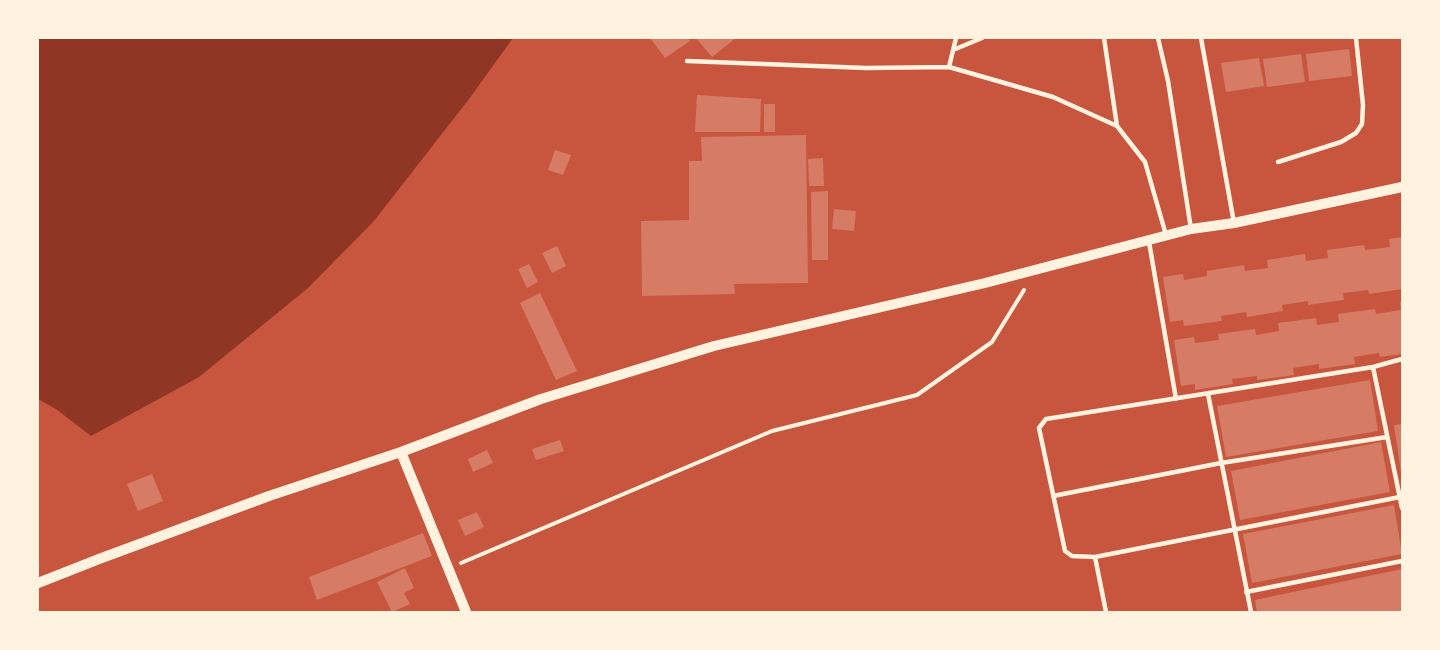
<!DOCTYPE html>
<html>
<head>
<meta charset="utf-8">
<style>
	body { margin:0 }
	#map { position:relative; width:1440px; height:650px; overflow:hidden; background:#c8553d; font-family:"Work Sans",sans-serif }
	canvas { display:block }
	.frame { position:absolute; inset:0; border:39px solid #fff3e0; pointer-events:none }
</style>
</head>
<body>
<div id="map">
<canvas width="1440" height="650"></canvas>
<div class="frame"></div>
</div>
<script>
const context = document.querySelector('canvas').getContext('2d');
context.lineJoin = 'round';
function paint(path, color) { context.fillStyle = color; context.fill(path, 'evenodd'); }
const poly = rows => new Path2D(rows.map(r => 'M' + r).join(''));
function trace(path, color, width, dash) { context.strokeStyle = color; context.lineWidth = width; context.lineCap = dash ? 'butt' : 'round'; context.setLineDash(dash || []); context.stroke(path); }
const water = poly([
	[38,38,513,38,469,99,374,221,308,288,199,377,91,436,56,409,38,399]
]);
const building = poly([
	[650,38,688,38,690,41,665,58],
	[696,38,736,38,712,57],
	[1349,49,1352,76,1309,81,1306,54],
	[1301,54,1305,82,1267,87,1263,59],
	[1259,58,1264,86,1226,92,1221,63],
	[697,95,761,99,760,132,695,132],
	[764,104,775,104,775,132,764,132],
	[806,135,808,283,734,284,735,294,642,296,641,221,689,220,689,161,702,161,701,137],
	[555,150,571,155,563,175,548,170],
	[823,158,824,186,809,186,808,159],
	[828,191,828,260,812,260,811,192],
	[834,209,856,211,854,231,832,229],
	[1402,237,1402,289,1369,294,1368,290,1343,293,1344,300,1308,305,1308,301,1282,305,1283,311,1247,317,1246,312,1221,316,1222,321,1184,326,1183,320,1170,322,1163,277,1183,274,1184,280,1207,276,1207,271,1244,265,1245,271,1268,268,1267,260,1305,254,1306,261,1328,258,1327,250,1364,245,1365,250,1390,247,1389,239],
	[557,246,566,266,552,273,542,253],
	[529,264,538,282,527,288,518,269],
	[540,293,577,371,556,380,520,303],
	[1400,302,1402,302,1402,354,1380,357,1379,353,1354,357,1355,364,1319,369,1319,364,1293,368,1294,375,1257,380,1257,376,1232,379,1233,384,1195,390,1195,384,1181,386,1174,340,1194,337,1195,343,1219,340,1218,334,1255,329,1256,335,1279,331,1278,323,1316,318,1317,325,1339,322,1338,314,1375,309,1376,314,1401,310],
	[1370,380,1378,431,1226,457,1217,406],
	[1402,424,1402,472,1401,472,1394,425],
	[560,440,564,451,536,460,532,449],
	[1381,442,1390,492,1240,520,1231,471],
	[487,450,493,463,473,472,468,459],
	[152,474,163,501,138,511,127,484],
	[1394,505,1402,554,1252,583,1243,534],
	[477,512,484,527,465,536,458,520],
	[423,533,432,556,317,600,309,577],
	[405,568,414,588,404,593,410,604,392,612,377,582],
	[1402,569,1402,612,1257,612,1255,600]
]);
const path = poly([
	[461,563,772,431,917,395,992,342,1024,290]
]);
const service = poly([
	[1104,38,1117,126],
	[1158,38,1168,81,1191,229],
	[1201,38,1234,223],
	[953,50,982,38],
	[687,61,866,68,949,67,1053,97,1117,126,1145,162,1166,235],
	[949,67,956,38],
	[1278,162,1341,142,1356,133,1362,124,1363,105,1356,38],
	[1149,242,1176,399],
	[1373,367,1402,508],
	[1208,394,1251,612],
	[1053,496,1221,463,1387,437],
	[1095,557,1400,497],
	[1246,592,1402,561],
	[1106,612,1095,557,1072,556,1065,551,1039,428,1046,419,1373,367,1402,359]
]);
const tertiary = poly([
	[401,452,466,612],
	[38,583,99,559,269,496,401,452,541,399,714,346,985,283,1191,229,1234,223,1402,187]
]);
paint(water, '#8f3625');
paint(building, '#d67c66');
trace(path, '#fff3e0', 4);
trace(service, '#fff3e0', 4.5);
trace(tertiary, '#fff3e0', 10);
</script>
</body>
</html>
